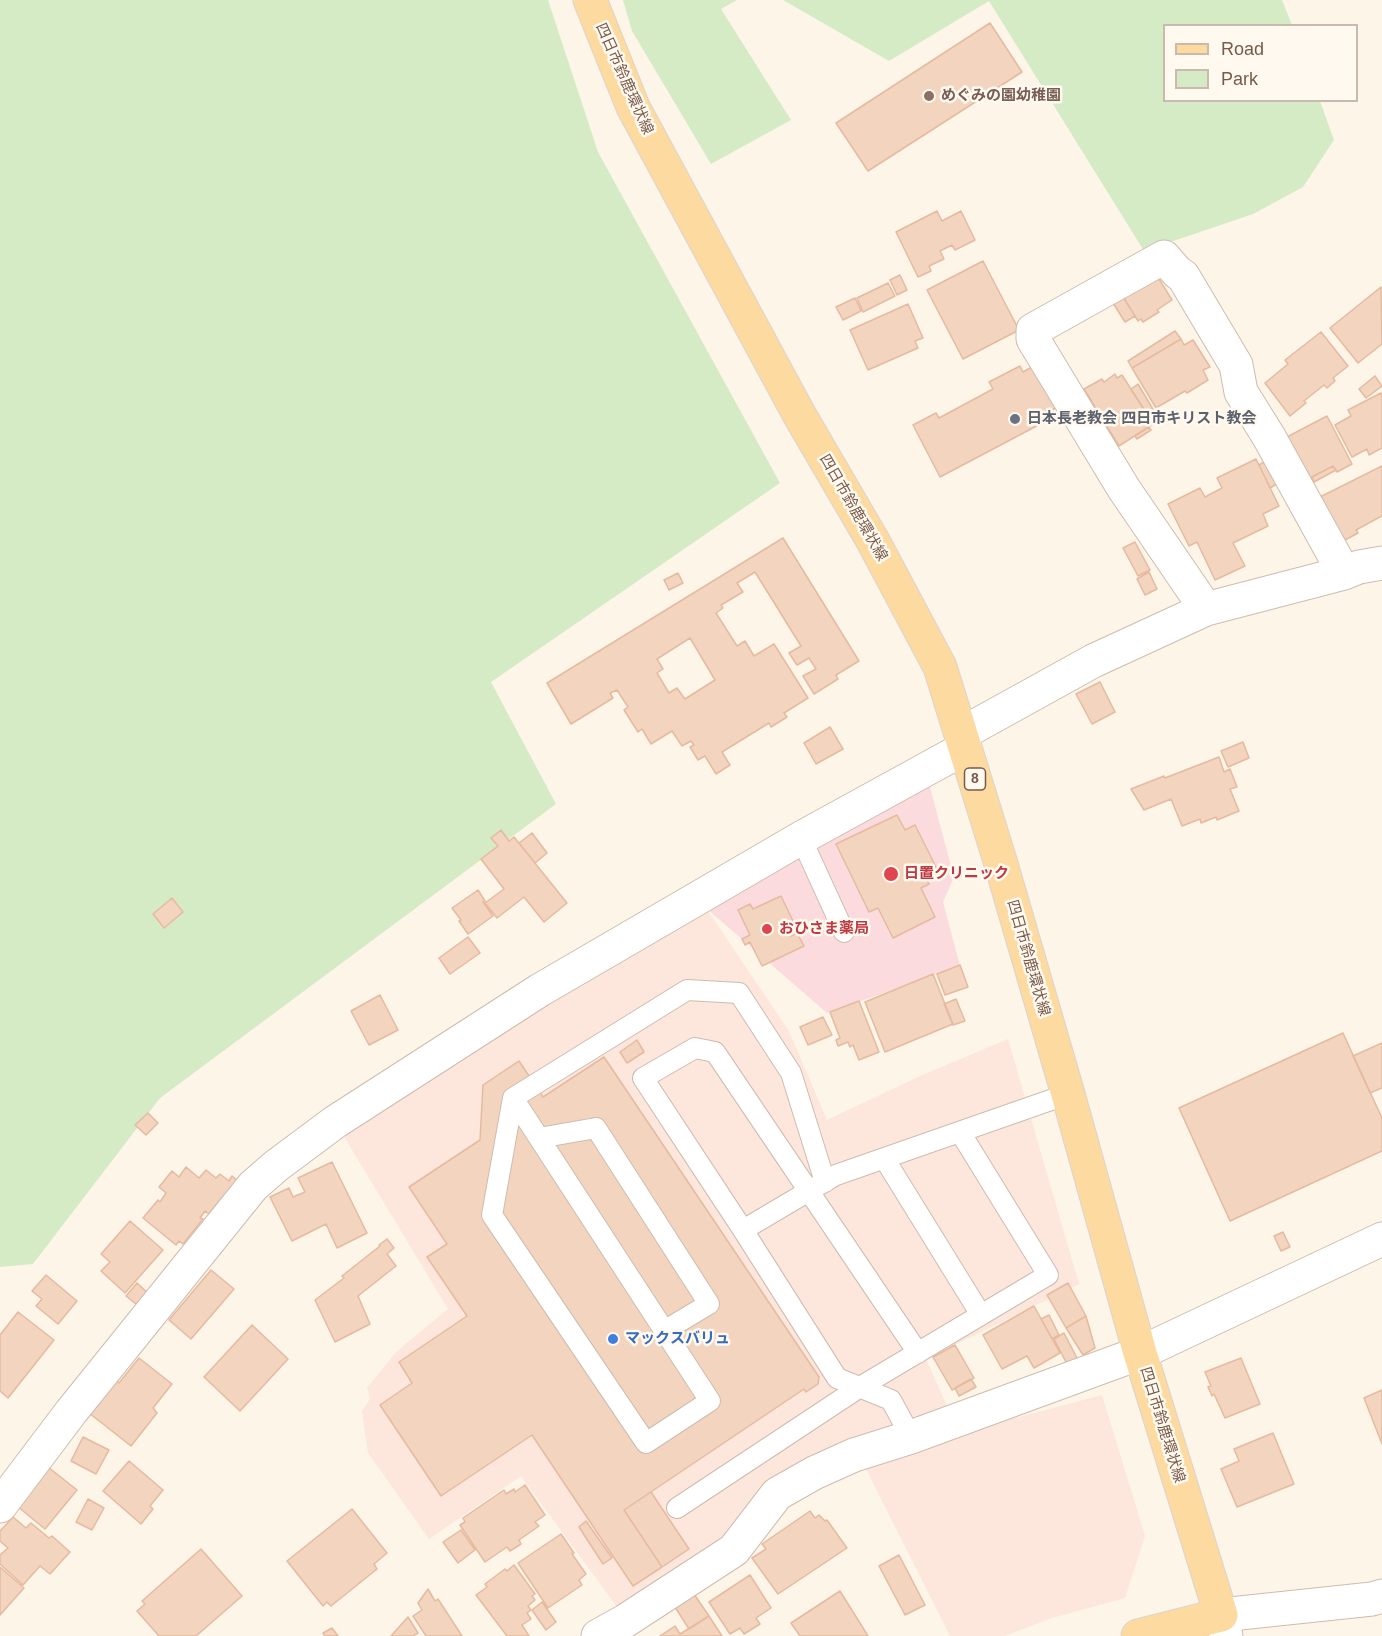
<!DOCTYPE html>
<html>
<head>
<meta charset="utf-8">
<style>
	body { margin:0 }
	#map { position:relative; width:1382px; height:1636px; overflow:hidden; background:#fdf5e8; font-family:Arial,sans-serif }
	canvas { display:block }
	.legend { position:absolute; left:1163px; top:24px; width:195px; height:78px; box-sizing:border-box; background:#fff9ef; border:2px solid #c9baad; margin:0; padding:8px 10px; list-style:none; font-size:18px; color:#785b4b }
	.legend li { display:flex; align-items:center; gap:12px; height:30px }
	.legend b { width:30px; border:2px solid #c9baad }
</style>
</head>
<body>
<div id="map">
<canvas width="1382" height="1636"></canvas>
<ul class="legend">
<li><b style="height:8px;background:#fcdaa0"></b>Road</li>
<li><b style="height:16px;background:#d5ebc5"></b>Park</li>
</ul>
</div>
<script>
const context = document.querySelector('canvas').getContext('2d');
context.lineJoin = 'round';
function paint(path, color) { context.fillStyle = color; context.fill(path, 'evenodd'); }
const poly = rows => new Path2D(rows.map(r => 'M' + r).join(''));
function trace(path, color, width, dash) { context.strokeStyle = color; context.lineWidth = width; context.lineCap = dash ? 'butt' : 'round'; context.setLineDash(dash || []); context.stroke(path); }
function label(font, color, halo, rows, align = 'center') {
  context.font = font + ' Arial,"Noto Sans JP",sans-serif'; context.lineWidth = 5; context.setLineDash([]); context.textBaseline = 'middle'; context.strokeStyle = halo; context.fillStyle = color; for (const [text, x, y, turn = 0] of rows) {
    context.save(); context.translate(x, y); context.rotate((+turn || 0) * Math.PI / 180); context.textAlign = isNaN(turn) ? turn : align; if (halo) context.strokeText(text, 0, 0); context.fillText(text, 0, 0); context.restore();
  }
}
const commercial = poly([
	[706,908,789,1031,827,1120,918,1077,1008,1039,1079,1284,926,1359,959,1433,1102,1395,1145,1536,1125,1598,1052,1618,1005,1636,950,1636,853,1443,729,1537,620,1611,521,1476,429,1539,368,1453,362,1411,370,1399,367,1388,396,1352,448,1309,340,1130]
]);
const medical = poly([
	[928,780,954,877,943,902,960,966,827,1013,706,908]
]);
const green = poly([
	[0,0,548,0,598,152,780,483,491,682,556,804,160,1098,33,1264,0,1267],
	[623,0,737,0,721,9,791,120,711,164,632,31],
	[783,0,1282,0,1292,25,1164,26,1164,100,1320,101,1334,140,1303,187,1253,214,1144,251,989,1,889,61]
]);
const building = poly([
	[990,23,1022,72,868,171,836,123,990,23],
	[937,211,942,221,961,211,975,240,955,250,952,245,940,251,944,259,929,266,931,271,918,277,896,232,937,211],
	[983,261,1019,330,963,359,927,290,983,261],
	[1156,274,1172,300,1157,310,1159,312,1143,322,1141,319,1138,321,1122,295,1156,274],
	[900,275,907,290,897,295,890,280,900,275],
	[888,283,895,296,863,312,857,298,888,283],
	[1381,287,1382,344,1358,363,1330,328,1381,287],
	[1123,297,1135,316,1125,322,1113,303,1123,297],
	[855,298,861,311,843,320,836,307,855,298],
	[908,304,923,338,915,341,918,348,868,370,850,330,908,304],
	[1175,331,1181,339,1132,368,1128,361,1175,331],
	[1321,332,1348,366,1333,378,1335,381,1327,388,1324,385,1304,401,1306,403,1290,416,1265,383,1288,364,1285,360,1321,332],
	[1181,339,1184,345,1193,340,1210,367,1203,370,1208,380,1187,393,1185,391,1156,408,1132,368,1181,339],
	[1037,364,1059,406,1045,414,1048,420,940,477,913,425,936,413,939,418,993,389,989,382,1020,366,1023,372,1037,364],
	[1115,374,1117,378,1122,375,1153,424,1119,446,1084,389,1102,379,1104,382,1115,374],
	[1375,376,1382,386,1366,398,1359,389,1375,376],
	[1138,384,1157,416,1151,420,1131,389,1138,384],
	[1381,393,1382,396,1382,448,1369,455,1367,449,1352,457,1335,425,1351,416,1348,410,1381,393],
	[1327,416,1352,464,1337,472,1333,466,1310,478,1287,437,1327,416],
	[1149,427,1151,430,1137,439,1135,436,1149,427],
	[1256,459,1279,506,1263,514,1268,526,1233,543,1245,566,1215,580,1197,542,1189,546,1168,504,1200,488,1205,497,1222,488,1217,478,1256,459],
	[1269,459,1280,482,1270,488,1259,465,1269,459],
	[1333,466,1336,470,1314,482,1312,477,1333,466],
	[1382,466,1382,516,1356,530,1358,533,1345,540,1343,537,1341,537,1318,498,1382,466],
	[783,538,859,661,836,675,838,679,814,694,803,676,816,669,809,658,797,665,789,653,801,646,755,572,737,583,743,592,721,605,723,608,716,613,737,646,745,641,754,656,774,644,808,698,784,713,787,717,771,727,769,723,722,752,730,765,716,774,705,756,698,760,690,747,694,745,691,741,682,746,672,731,651,744,642,729,638,732,624,710,628,707,617,690,610,693,613,698,571,724,547,683,783,538],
	[690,638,715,680,685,699,677,688,669,693,657,673,663,669,657,659,690,638],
	[1135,542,1150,570,1138,576,1123,548,1135,542],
	[1149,572,1157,589,1145,595,1137,579,1149,572],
	[678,573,683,583,669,590,664,580,678,573],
	[1100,682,1115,712,1092,724,1076,694,1100,682],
	[830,727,843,749,816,764,804,743,830,727],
	[1243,742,1249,758,1228,767,1221,751,1243,742],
	[1219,757,1224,772,1230,769,1237,787,1230,789,1239,811,1217,820,1216,817,1201,823,1200,819,1182,826,1171,799,1144,810,1131,789,1164,776,1165,778,1219,757],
	[897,815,905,830,915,825,938,871,925,877,929,884,921,888,935,917,893,938,878,908,869,912,836,844,897,815],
	[501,830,509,841,514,837,567,903,544,922,524,897,497,918,485,903,504,889,481,859,498,846,491,838,501,830],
	[532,833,547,853,535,863,519,843,532,833],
	[478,890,485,901,483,902,493,916,468,934,459,921,461,920,452,908,478,890],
	[781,896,793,921,786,925,791,936,797,933,804,946,762,966,750,942,745,945,742,939,750,935,738,910,750,904,753,909,781,896],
	[172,898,183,912,164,928,153,914,172,898],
	[468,937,480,953,450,974,439,958,468,937],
	[960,965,968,987,945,995,937,974,960,965],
	[933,974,953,1024,885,1052,865,1002,933,974],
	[380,995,398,1030,369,1045,351,1011,380,995],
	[956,999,965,1021,953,1025,944,1004,956,999],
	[859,1001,879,1052,859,1060,853,1045,850,1047,848,1042,838,1046,836,1040,840,1038,830,1012,859,1001],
	[823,1017,832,1035,808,1045,800,1027,823,1017],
	[1343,1033,1382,1118,1382,1151,1230,1221,1179,1108,1343,1033],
	[637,1040,644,1052,627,1063,620,1052,637,1040],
	[1382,1043,1382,1088,1370,1093,1353,1056,1382,1043],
	[604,1057,819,1377,818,1384,806,1392,804,1389,624,1510,662,1567,633,1586,532,1435,441,1496,380,1405,412,1383,399,1362,467,1316,427,1257,447,1244,409,1187,480,1140,483,1085,519,1061,543,1097,604,1057],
	[148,1113,158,1123,146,1135,135,1125,148,1113],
	[332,1162,367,1233,337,1248,326,1224,292,1241,270,1197,289,1188,293,1197,305,1192,298,1178,332,1162],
	[186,1167,199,1178,206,1170,216,1178,220,1174,229,1181,232,1176,238,1181,225,1203,221,1199,209,1214,205,1211,200,1218,203,1219,183,1244,179,1241,176,1245,143,1218,158,1200,160,1202,166,1193,159,1187,172,1171,179,1177,186,1167],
	[130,1221,163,1250,125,1293,101,1271,110,1262,101,1254,130,1221],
	[1283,1232,1290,1247,1281,1251,1274,1236,1283,1232],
	[387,1239,394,1248,387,1254,396,1266,358,1296,370,1324,335,1342,315,1300,344,1278,342,1276,380,1246,379,1245,387,1239],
	[211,1270,234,1289,191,1339,169,1320,211,1270],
	[46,1275,77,1301,58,1324,36,1306,42,1299,32,1291,46,1275],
	[137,1283,151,1296,141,1308,126,1296,137,1283],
	[1068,1283,1086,1316,1066,1328,1047,1295,1068,1283],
	[1034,1306,1060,1353,1034,1368,1027,1356,1002,1369,983,1335,1034,1306],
	[18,1312,54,1340,8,1398,0,1391,0,1335,18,1312],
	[1049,1315,1059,1335,1052,1339,1041,1319,1049,1315],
	[1086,1316,1095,1348,1083,1355,1066,1328,1086,1316],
	[252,1325,288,1359,240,1411,204,1377,252,1325],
	[1064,1333,1077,1358,1067,1364,1054,1339,1064,1333],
	[955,1345,974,1378,952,1390,933,1357,955,1345],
	[139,1358,172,1384,153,1408,157,1413,131,1446,89,1413,115,1379,119,1383,139,1358],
	[1241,1358,1260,1404,1225,1418,1214,1394,1212,1396,1208,1387,1211,1386,1205,1372,1241,1358],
	[971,1379,976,1387,959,1396,955,1388,971,1379],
	[1382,1390,1382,1444,1364,1398,1382,1390],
	[1273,1433,1294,1484,1237,1507,1221,1469,1239,1461,1234,1449,1273,1433],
	[83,1437,109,1450,96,1474,71,1461,83,1437],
	[129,1461,163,1490,150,1506,153,1509,141,1524,103,1491,129,1461],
	[48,1467,77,1490,45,1529,17,1506,48,1467],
	[525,1485,545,1515,535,1522,539,1526,519,1540,521,1544,510,1551,507,1547,485,1562,460,1525,465,1522,463,1518,504,1490,506,1494,514,1489,515,1492,525,1485],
	[651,1492,689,1549,662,1567,624,1510,651,1492],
	[88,1499,104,1508,92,1530,76,1522,88,1499],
	[352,1509,387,1553,374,1564,377,1569,331,1606,327,1602,323,1606,287,1561,352,1509],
	[810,1511,815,1518,819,1515,825,1521,827,1520,847,1548,778,1594,752,1558,766,1549,762,1544,810,1511],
	[13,1517,26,1528,31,1523,49,1538,52,1536,70,1552,50,1574,40,1566,23,1585,0,1564,0,1555,8,1548,0,1541,0,1531,13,1517],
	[586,1521,612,1558,603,1564,579,1527,586,1521],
	[461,1530,475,1550,458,1563,443,1542,461,1530],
	[561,1534,574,1553,572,1554,586,1574,579,1580,582,1585,548,1608,518,1563,561,1534],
	[201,1549,242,1596,196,1636,159,1636,137,1611,145,1604,142,1601,201,1549],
	[899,1555,925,1605,905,1615,879,1566,899,1555],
	[514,1565,535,1594,532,1596,535,1600,528,1606,531,1610,527,1613,531,1619,522,1625,529,1636,507,1636,476,1595,487,1587,485,1584,505,1569,507,1571,514,1565],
	[0,1567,24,1588,0,1615,0,1567],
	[750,1575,771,1608,756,1618,760,1624,744,1634,740,1628,730,1634,709,1602,750,1575],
	[428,1589,435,1601,438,1599,462,1636,426,1636,413,1616,422,1610,418,1603,428,1589],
	[840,1591,868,1636,800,1636,791,1623,840,1591],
	[694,1594,709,1616,689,1629,675,1607,694,1594],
	[542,1602,556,1622,546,1630,532,1610,542,1602],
	[709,1616,722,1636,660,1636,675,1626,680,1634,709,1616],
	[408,1617,418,1633,413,1636,391,1636,408,1617],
	[332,1628,338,1636,325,1636,323,1633,332,1628]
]);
const service = poly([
	[801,838,844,932],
	[513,1098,710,1401,646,1443,492,1215,513,1098,687,990,739,993,791,1073,825,1182],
	[539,1138,596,1128,709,1304,664,1331],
	[884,1158,981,1315],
	[743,1230,836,1175,1068,1094],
	[911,1437,891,1400,837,1378,743,1230,643,1078,695,1048,715,1052,918,1353],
	[677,1508,860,1387,1048,1275,960,1132]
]);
const minor = poly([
	[1206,609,1124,489,1033,339,1033,330,1164,257,1178,273,1183,276,1236,365,1241,392,1269,437,1344,573],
	[961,734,1093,661,1206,609,1344,573,1359,567,1382,563],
	[0,1506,71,1412,253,1186,276,1166,335,1122,540,990,801,838,965,748],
	[598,1636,625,1621,734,1550,777,1494,814,1473,854,1455,911,1437,1140,1353,1382,1239]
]);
const tertiary = poly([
	[1226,1636,1221,1615,1372,1599,1382,1596]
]);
const primary = poly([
	[590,0,633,107,800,416,873,541,940,667,1001,864,1068,1094,1140,1353,1221,1615,1138,1636]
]);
const markers = [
	[929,96,6,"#8d6e63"],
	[1015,419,6,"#6b7280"],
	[891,874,8,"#e0444e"],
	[767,929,6,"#e0444e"],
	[613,1339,6,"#3f7fe0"]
];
const shields = [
	[975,779,21]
];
const shieldNames = [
	["8",975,779]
];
const streetNames = [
	["四日市鈴鹿環状線",624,79,66],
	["四日市鈴鹿環状線",853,508,60],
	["四日市鈴鹿環状線",1028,958,74],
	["四日市鈴鹿環状線",1162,1425,73]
];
const educationNames = [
	["めぐみの園幼稚園",941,96]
];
const worshipNames = [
	["日本長老教会 四日市キリスト教会",1027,419]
];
const healthNames = [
	["日置クリニック",904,874],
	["おひさま薬局",779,929]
];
const shopNames = [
	["マックスバリュ",625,1339]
];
paint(commercial, '#fde6db');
paint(medical, '#fbdbde');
paint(green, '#d5ebc5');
paint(building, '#f3d4bf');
trace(building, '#e6ba9f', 1.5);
trace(service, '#cfbcad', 22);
trace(minor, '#cfbcad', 35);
trace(tertiary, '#cfbcad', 35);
trace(primary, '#dcd4d0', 35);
trace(service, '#fff', 20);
trace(minor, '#fff', 33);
trace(tertiary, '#fff', 33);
trace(primary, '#fcdaa0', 33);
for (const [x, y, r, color] of markers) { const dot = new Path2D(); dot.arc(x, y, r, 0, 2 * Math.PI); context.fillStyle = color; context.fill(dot); trace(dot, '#fff9ef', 2); }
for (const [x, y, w] of shields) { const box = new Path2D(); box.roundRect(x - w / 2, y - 11, w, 22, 4.5); context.fillStyle = '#fff9ef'; context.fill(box); trace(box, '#785b4b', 1.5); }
label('bold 14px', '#785b4b', null, shieldNames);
label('15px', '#785b4b', '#fff9ef', streetNames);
label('bold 15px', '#785e54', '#fff9ef', educationNames, 'left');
label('bold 15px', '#5b616d', '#fff9ef', worshipNames, 'left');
label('bold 15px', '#be3a42', '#fff9ef', healthNames, 'left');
label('bold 15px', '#366cbe', '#fff9ef', shopNames, 'left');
</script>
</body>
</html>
